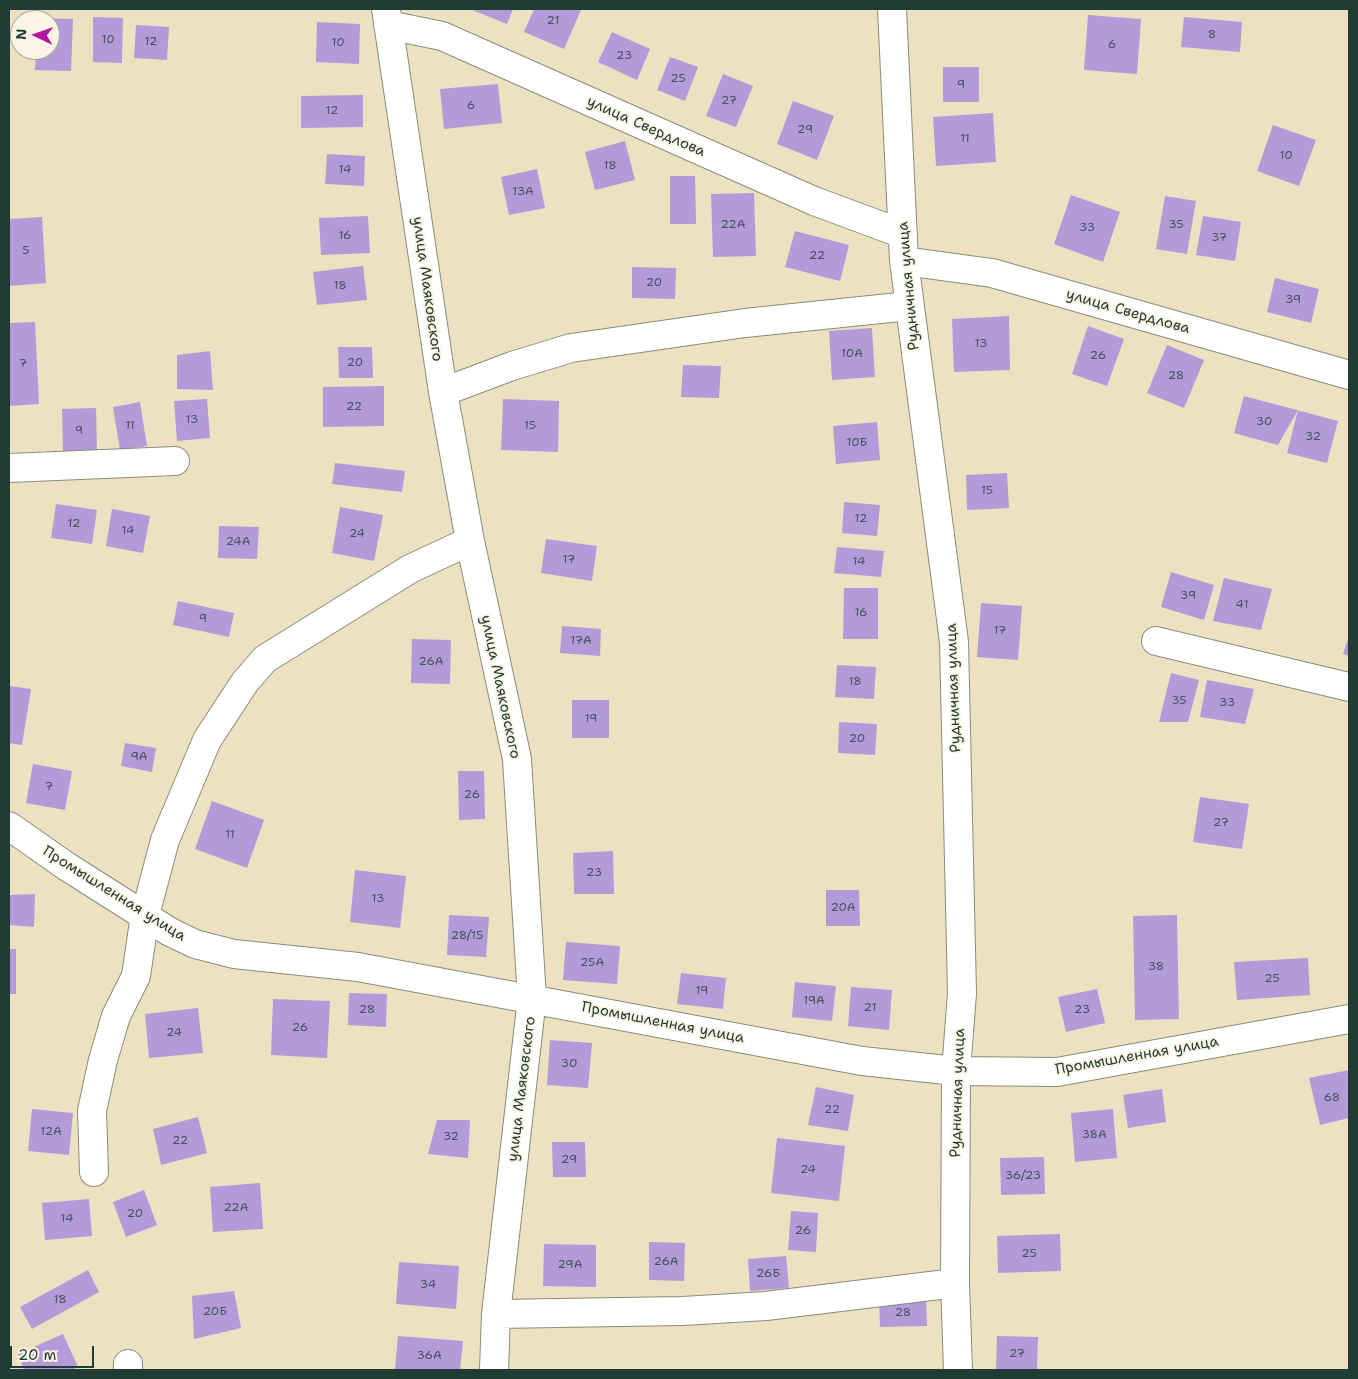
<!DOCTYPE html>
<html>
<head>
<meta charset="utf-8">
<style>
	body { margin:0 }
	#map { position:relative; width:1358px; height:1379px; overflow:hidden; background:#ede1c1; font-family:"Shantell Sans",sans-serif }
	canvas { display:block }
	.frame { position:absolute; inset:0; border:10px solid #1f3d34; pointer-events:none }
	.north { position:absolute; left:10px; top:10px; width:50px; height:50px; box-sizing:border-box; background:#fcf5e5; border:1px solid #a4ab9e; border-radius:50%; rotate:273deg; font-size:14px; font-weight:700; line-height:20px; text-align:center; color:#1f3d34 }
	.north::after { content:''; display:block; margin:auto; width:18px; height:22px; background:#b5179e; clip-path:polygon(50% 0,100% 100%,50% 72%,0 100%) }
	.scale { position:absolute; left:10px; top:1346px; width:84px; height:22px; box-sizing:border-box; border:2px solid #1f3d34; border-top:0; padding-left:6px; font-size:15px; line-height:18px; white-space:nowrap; color:#1f3d34; -webkit-text-stroke:4px #fcf5e5; paint-order:stroke }
</style>
</head>
<body>
<div id="map">
<canvas width="1358" height="1379"></canvas>
<div class="frame"></div>
<div class="north">N</div>
<div class="scale">20 m</div>
</div>
<script>
const context = document.querySelector('canvas').getContext('2d');
context.lineJoin = 'round';
function paint(path, color) { context.fillStyle = color; context.fill(path, 'evenodd'); }
const poly = rows => new Path2D(rows.map(r => 'M' + r).join(''));
function trace(path, color, width, dash) { context.strokeStyle = color; context.lineWidth = width; context.lineCap = dash ? 'butt' : 'round'; context.setLineDash(dash || []); context.stroke(path); }
function label(font, color, halo, rows, align = 'center') {
  context.font = font + ' "Shantell Sans",sans-serif'; context.lineWidth = 4; context.setLineDash([]); context.textBaseline = 'middle'; context.strokeStyle = halo; context.fillStyle = color; for (const [text, x, y, turn = 0] of rows) {
    context.save(); context.translate(x, y); context.rotate((+turn || 0) * Math.PI / 180); context.textAlign = isNaN(turn) ? turn : align; if (halo) context.strokeText(text, 0, 0); context.fillText(text, 0, 0); context.restore();
  }
}
const building = poly([
	[470,9,513,9,507,24],
	[534,9,581,10,564,49,524,32],
	[1088,15,1141,19,1137,74,1084,70],
	[93,17,123,18,122,63,93,62],
	[1184,17,1242,22,1240,52,1181,47],
	[36,18,73,19,71,71,35,70,36,50,50,50,50,20,36,20],
	[317,22,360,24,359,64,316,62],
	[136,25,169,27,167,60,134,58],
	[612,32,650,49,637,80,598,62],
	[670,57,698,67,685,101,657,90],
	[943,67,979,67,979,102,943,102],
	[723,74,753,86,736,127,706,116],
	[498,84,502,123,444,129,440,89],
	[363,95,363,127,301,128,301,96],
	[793,101,834,116,817,160,777,144],
	[993,113,996,162,936,166,933,117],
	[1273,125,1316,140,1299,186,1257,171],
	[625,141,635,180,595,190,585,152],
	[327,154,365,156,364,186,325,184],
	[537,169,545,208,509,215,501,177],
	[670,176,695,176,696,224,670,224],
	[754,193,756,256,713,257,711,194],
	[1071,195,1120,212,1103,262,1054,244],
	[1165,196,1196,201,1187,254,1156,249],
	[368,216,370,253,321,255,319,218],
	[1203,216,1241,222,1235,261,1196,255],
	[42,217,46,283,9,286,9,219],
	[795,231,849,245,840,281,785,267],
	[363,266,367,300,317,305,313,272],
	[632,267,676,268,675,299,632,298],
	[1275,278,1319,289,1311,323,1267,312],
	[1009,316,1010,370,954,372,952,319],
	[35,322,39,404,9,406,9,323],
	[1088,326,1124,339,1107,386,1072,374],
	[872,328,875,377,832,380,829,331],
	[1167,345,1204,360,1184,408,1147,393],
	[338,347,372,347,373,378,339,378],
	[210,351,213,390,177,389,177,355],
	[683,365,721,366,719,398,681,397],
	[384,386,384,426,323,427,323,387],
	[1244,396,1338,421,1327,463,1287,453,1298,410,1278,445,1234,433],
	[207,399,210,438,177,441,174,401],
	[503,399,559,401,558,452,501,450],
	[140,402,147,446,120,450,113,407],
	[96,408,97,453,63,454,62,409],
	[877,422,880,460,836,464,833,426],
	[335,463,405,471,402,492,332,484],
	[1007,473,1009,508,967,510,966,475],
	[844,502,880,505,877,536,842,533],
	[56,504,97,510,92,544,51,538],
	[340,507,383,515,374,561,332,553],
	[112,509,150,516,143,553,106,546],
	[219,526,259,527,257,559,218,558],
	[546,539,597,546,592,581,541,573],
	[837,547,884,551,881,577,834,573],
	[1171,572,1214,585,1204,620,1161,607],
	[1224,578,1272,589,1261,630,1213,621],
	[844,588,878,588,878,639,843,639],
	[178,601,234,613,229,637,173,625],
	[981,603,1022,606,1018,660,977,657],
	[562,626,601,629,600,656,560,653],
	[1349,636,1349,656,1343,654],
	[412,639,451,640,450,684,411,683],
	[837,665,876,667,874,699,835,697],
	[1171,673,1199,680,1188,722,1159,722],
	[1207,680,1254,689,1245,724,1200,717],
	[9,686,31,689,22,745,9,743],
	[572,700,609,700,609,738,572,738],
	[839,722,877,724,875,755,838,753],
	[125,743,156,748,152,772,121,766],
	[33,764,72,771,65,810,26,803],
	[458,771,484,771,485,819,459,820],
	[1200,797,1249,804,1242,849,1193,842],
	[212,801,264,820,247,868,195,849],
	[613,851,614,894,574,894,573,853],
	[355,870,406,876,400,928,350,922],
	[826,890,859,890,860,926,826,926],
	[35,894,34,927,9,925,9,895],
	[449,915,489,917,486,957,447,955],
	[1177,915,1179,1019,1135,1020,1133,916],
	[566,942,620,946,617,984,563,980],
	[9,949,16,949,16,994,9,994],
	[1308,958,1310,995,1237,1000,1234,962],
	[681,973,726,978,723,1009,677,1004],
	[795,982,836,986,832,1021,792,1017],
	[851,987,892,990,889,1030,848,1026],
	[1097,989,1105,1023,1066,1032,1058,997],
	[349,993,387,994,386,1027,348,1025],
	[273,999,330,1001,327,1058,271,1055],
	[198,1008,203,1053,149,1058,145,1014],
	[550,1040,592,1043,588,1088,547,1085],
	[1349,1070,1349,1118,1320,1125,1309,1078],
	[816,1087,854,1095,848,1131,808,1125],
	[1162,1089,1166,1122,1128,1128,1123,1095],
	[32,1109,73,1113,69,1155,28,1151],
	[1113,1109,1117,1158,1075,1162,1071,1113],
	[198,1117,207,1153,161,1165,153,1129],
	[437,1120,470,1120,468,1158,428,1154],
	[777,1138,845,1146,839,1201,771,1193],
	[552,1142,585,1142,586,1177,553,1177],
	[1044,1157,1045,1194,1001,1195,1000,1158],
	[260,1183,263,1229,213,1232,210,1187],
	[144,1190,157,1225,126,1237,113,1202],
	[89,1199,92,1236,45,1240,42,1203],
	[791,1211,818,1213,816,1252,788,1250],
	[1060,1234,1061,1271,998,1273,997,1236],
	[649,1242,685,1243,684,1281,649,1280],
	[544,1244,596,1245,596,1287,543,1286],
	[786,1256,789,1288,750,1291,748,1259],
	[399,1262,459,1266,456,1309,396,1304],
	[88,1270,99,1292,32,1329,20,1307],
	[234,1291,241,1328,194,1339,192,1296],
	[926,1299,927,1326,880,1327,879,1300],
	[63,1334,78,1367,71,1370,24,1370,18,1354],
	[398,1336,463,1341,460,1370,395,1370],
	[997,1336,1038,1337,1037,1370,996,1370]
]);
const minor = poly([
	[386,9,443,392,470,541,517,759,532,998,496,1314,494,1370],
	[892,9,904,261,954,642,962,993,956,1071,955,1283,958,1370],
	[388,25,442,36,814,201,903,234],
	[904,261,992,273,1349,375],
	[443,392,512,366,571,348,745,323,909,306],
	[9,468,175,461],
	[1156,641,1349,687],
	[9,826,66,866,170,932,195,944,234,954,358,967,862,1061,956,1071,1057,1072,1349,1019],
	[94,1172,92,1111,103,1060,116,1016,136,976,145,915,165,840,207,740,245,682,265,659,410,569,470,541],
	[496,1314,683,1311,766,1306,955,1283],
	[128,1370,128,1364]
]);
const numberNames = [
	["21",553,21],
	["8",1212,35],
	["10",108,40],
	["12",151,42],
	["10",338,43],
	["6",1112,45],
	["23",624,56],
	["25",678,79],
	["9",961,85],
	["27",729,101],
	["6",471,106],
	["12",332,111],
	["29",805,130],
	["11",965,139],
	["10",1286,156],
	["18",610,166],
	["14",345,170],
	["13А",523,192],
	["22А",733,225],
	["35",1176,225],
	["33",1087,228],
	["16",345,236],
	["37",1219,238],
	["5",26,251],
	["22",817,256],
	["20",654,283],
	["18",340,286],
	["39",1293,300],
	["13",981,344],
	["10А",852,354],
	["26",1098,356],
	["20",355,363],
	["7",23,364],
	["28",1176,376],
	["22",354,407],
	["13",192,420],
	["30",1264,422],
	["11",130,426],
	["15",530,426],
	["9",79,431],
	["32",1313,437],
	["10Б",857,443],
	["15",987,491],
	["12",861,519],
	["12",74,524],
	["14",128,531],
	["24",357,534],
	["24А",238,542],
	["17",569,560],
	["14",859,562],
	["39",1188,596],
	["41",1242,605],
	["16",861,613],
	["9",203,619],
	["17",1000,631],
	["17А",581,641],
	["26А",431,662],
	["18",855,682],
	["35",1179,701],
	["33",1227,703],
	["19",591,719],
	["20",857,739],
	["9А",139,757],
	["7",49,787],
	["26",472,795],
	["27",1221,823],
	["11",230,835],
	["23",594,873],
	["13",378,899],
	["20А",843,908],
	["28/15",467,936],
	["25А",592,963],
	["38",1156,967],
	["25",1272,979],
	["19",702,991],
	["19А",814,1001],
	["21",870,1008],
	["28",367,1010],
	["23",1082,1010],
	["26",300,1028],
	["24",174,1033],
	["30",569,1064],
	["68",1332,1098],
	["22",832,1110],
	["12А",51,1132],
	["38А",1094,1135],
	["32",451,1137],
	["22",180,1141],
	["29",569,1160],
	["24",808,1170],
	["36/23",1023,1176],
	["22А",236,1208],
	["20",135,1214],
	["14",67,1219],
	["26",803,1231],
	["25",1029,1254],
	["26А",666,1262],
	["29А",570,1265],
	["26Б",768,1274],
	["34",428,1285],
	["18",60,1300],
	["20Б",215,1312],
	["28",903,1313],
	["27",1017,1354],
	["36А",429,1356]
];
const streetNames = [
	["улица Свердлова",646,127,24],
	["Рудничная улица",909,286,-95],
	["улица Маяковского",427,289,82],
	["улица Свердлова",1128,312,16],
	["улица Маяковского",500,687,78],
	["Рудничная улица",954,688,-92],
	["Промышленная улица",114,894,32],
	["Промышленная улица",663,1023,11],
	["Промышленная улица",1137,1056,-10],
	["улица Маяковского",522,1089,-83],
	["Рудничная улица",958,1093,-88]
];
paint(building, '#b39ad9');
trace(minor, '#868f7a', 30);
trace(minor, '#fff', 28);
label('12px', '#44545d', null, numberNames);
label('15px', '#1f3d34', '#fcf5e5', streetNames);
</script>
</body>
</html>
